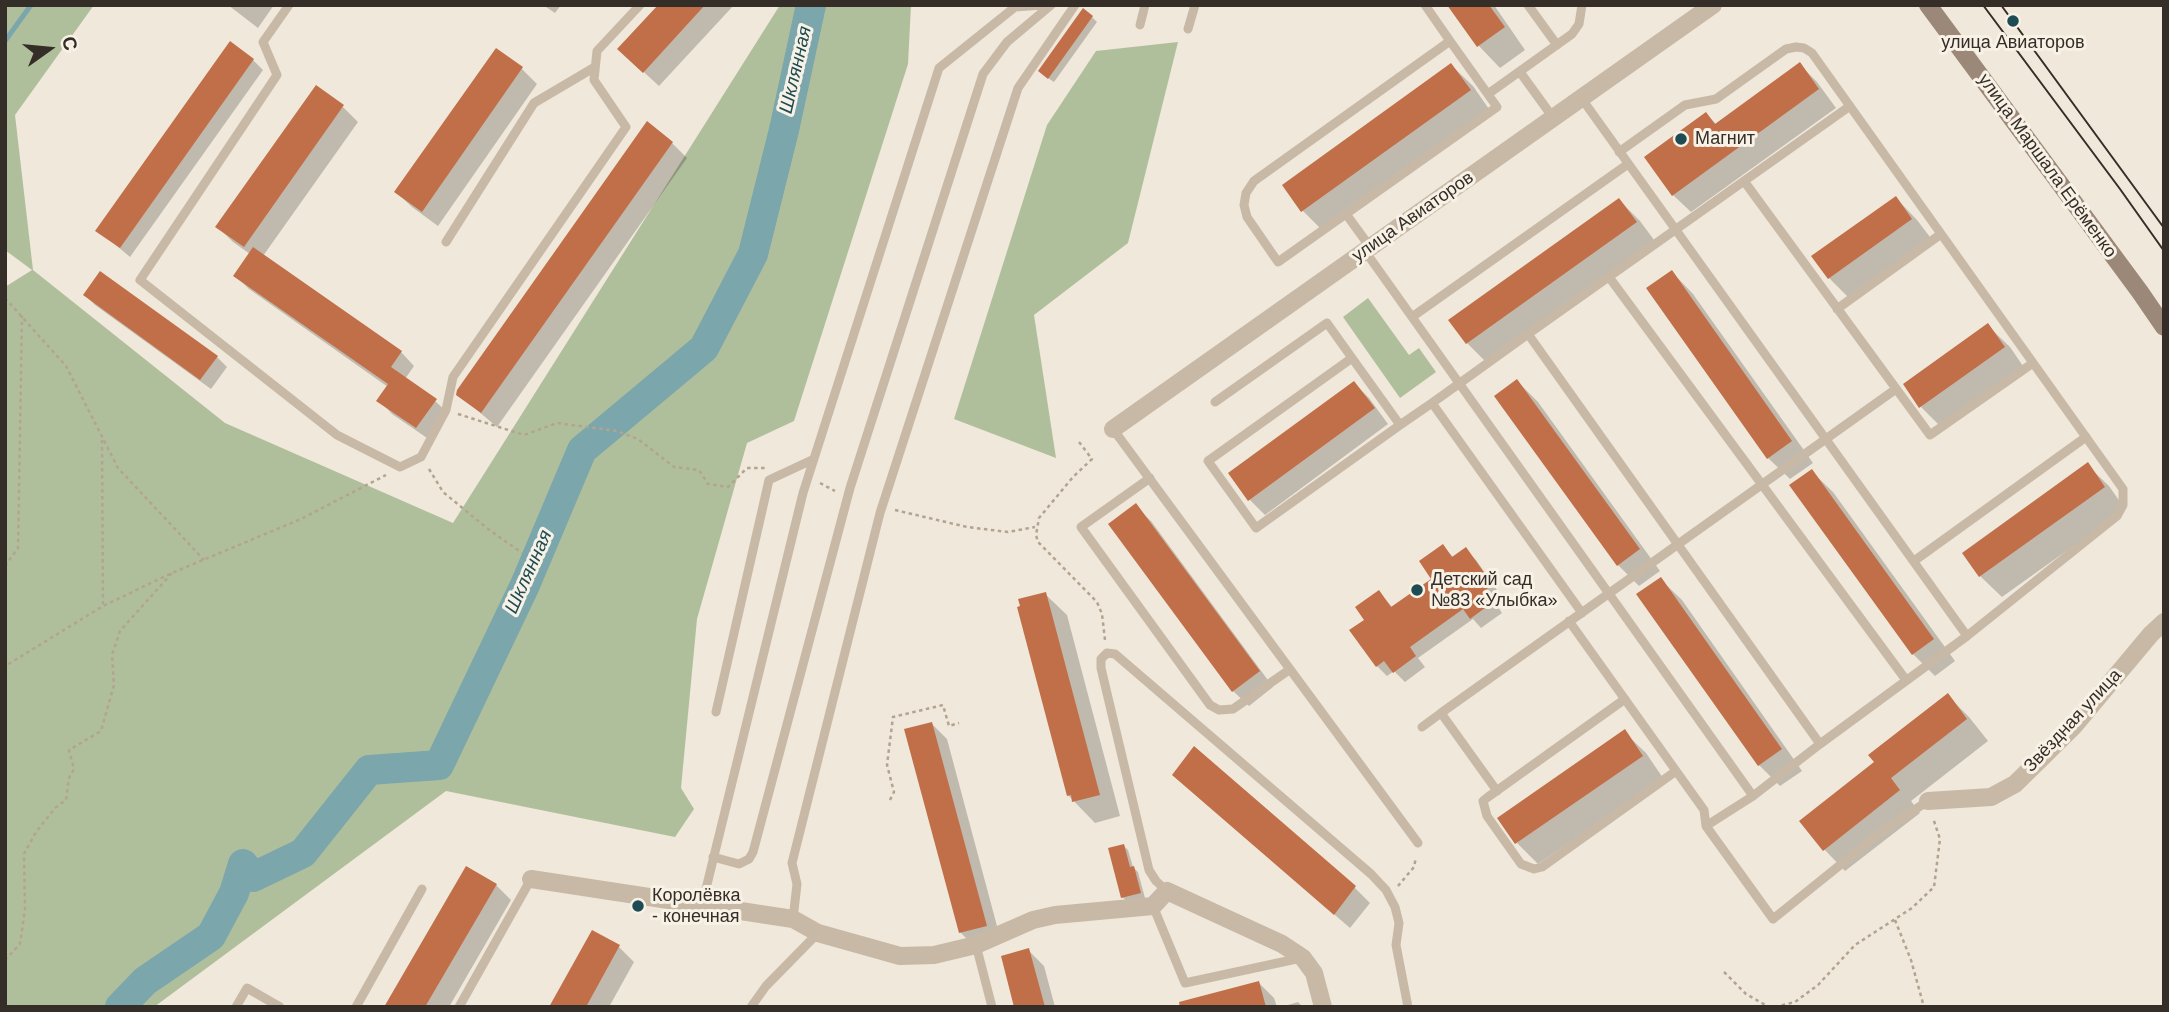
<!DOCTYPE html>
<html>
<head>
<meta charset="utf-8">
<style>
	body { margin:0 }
	#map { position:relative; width:2169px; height:1012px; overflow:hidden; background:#f0e8da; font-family:Helvetica,sans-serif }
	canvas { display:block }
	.frame { position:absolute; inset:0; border:7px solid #352d27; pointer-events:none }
	.north { position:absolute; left:14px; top:14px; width:70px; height:70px; -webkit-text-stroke:5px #f8f2e6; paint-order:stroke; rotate:75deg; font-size:19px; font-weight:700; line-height:28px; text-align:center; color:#352d27 }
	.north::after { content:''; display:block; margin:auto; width:24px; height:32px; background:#352d27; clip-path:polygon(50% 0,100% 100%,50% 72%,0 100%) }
</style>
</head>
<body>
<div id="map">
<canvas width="2169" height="1012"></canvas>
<div class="frame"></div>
<div class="north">С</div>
</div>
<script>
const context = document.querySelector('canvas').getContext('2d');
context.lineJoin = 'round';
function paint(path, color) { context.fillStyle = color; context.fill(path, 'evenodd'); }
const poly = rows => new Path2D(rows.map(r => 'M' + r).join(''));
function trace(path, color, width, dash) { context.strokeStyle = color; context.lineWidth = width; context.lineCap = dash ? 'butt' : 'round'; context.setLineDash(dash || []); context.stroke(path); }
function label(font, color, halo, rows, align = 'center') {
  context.font = font + ' Helvetica,sans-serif'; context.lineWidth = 6; context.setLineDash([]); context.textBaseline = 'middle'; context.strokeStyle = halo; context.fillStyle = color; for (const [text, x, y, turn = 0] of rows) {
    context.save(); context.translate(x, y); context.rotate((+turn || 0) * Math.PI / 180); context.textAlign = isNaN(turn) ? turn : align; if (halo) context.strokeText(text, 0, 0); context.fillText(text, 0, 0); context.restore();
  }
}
const green = poly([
	[5,5,94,5,15,115,33,270,225,423,453,523,780,5,911,5,908,64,794,421,747,443,697,619,681,788,694,809,675,837,446,791,154,1007,5,1007,5,287,32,270,5,250],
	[1178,42,1128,243,1034,315,1056,458,954,419,1047,125,1096,51],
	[1368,298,1409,355,1419,348,1436,372,1400,398,1343,317]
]);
const shadow = poly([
	[228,5,274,5,258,28],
	[543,5,561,5,555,13],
	[660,5,734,5,659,86,635,64],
	[1449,5,1494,5,1525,50,1500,68,1479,46],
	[1092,17,1097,22,1054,82,1045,76],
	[496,50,522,69,537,84,438,226,412,207,396,192],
	[253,60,263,70,130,257,98,230],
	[1451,65,1473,86,1491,112,1324,232,1302,210],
	[1800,65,1817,82,1836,108,1691,212,1673,195,1706,114,1717,125],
	[343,107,358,122,263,256,401,352,414,366,405,379,435,401,449,414,430,440,392,414,379,400,388,387,249,289,236,276,250,254,233,242,218,227],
	[672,143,687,158,497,427,459,395],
	[1896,198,1917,220,1933,241,1851,300,1829,278,1814,256],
	[1619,200,1640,221,1657,244,1488,364,1467,343],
	[1672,272,1693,294,1813,463,1790,479,1768,458],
	[85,295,217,357,227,367,211,389,95,305],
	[1988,326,2010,347,2025,369,1942,428,1921,407],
	[1517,381,1538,402,1660,571,1639,586,1618,565],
	[1354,383,1369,398,1388,424,1265,515,1250,500,1231,474],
	[2087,465,2109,486,2125,509,2002,597,1980,576],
	[1811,471,1833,492,1955,661,1935,676,1913,654,1791,485],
	[1135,506,1151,521,1273,687,1249,706,1233,691],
	[1443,546,1454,558,1465,549,1476,560,1501,596,1494,601,1502,613,1481,628,1473,619,1418,658,1425,667,1405,682,1394,671,1387,676,1377,666,1366,620,1379,592,1393,608,1433,579],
	[1660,579,1682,600,1802,771,1780,786,1759,765],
	[1045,594,1067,615,1120,816,1095,823,1068,795],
	[1947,695,1969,717,1988,741,1911,801,1920,813,1845,871,1824,849,1876,763],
	[932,724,947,739,1001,941,975,947,960,932],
	[1624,732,1646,753,1663,778,1538,864,1517,843],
	[1174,775,1355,888,1370,903,1350,928],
	[1124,846,1128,850,1133,867,1138,872,1145,898,1127,901,1122,897],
	[496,885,511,900,449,1007,386,1007],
	[619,947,634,962,609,1007,551,1007],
	[1028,950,1044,966,1055,1007,1016,1007],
	[1259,983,1274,998,1277,1007,1178,1007,1178,1005],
	[1298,1002,1303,1007,1281,1007]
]);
const stream = poly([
	[5,41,31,5]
]);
const river = poly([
	[120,1007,145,981,211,936,234,893,243,864,253,877,303,853,369,770,439,765,525,585,582,450,704,348,753,254,784,130,811,5]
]);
const building = poly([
	[658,5,705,5,643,73,617,49],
	[1447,5,1489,5,1505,27,1477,47],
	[1083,8,1093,16,1048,79,1038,71],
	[230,41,254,59,120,248,95,231],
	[496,48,523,67,422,212,394,192],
	[1800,62,1819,89,1672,196,1644,157,1706,112,1715,124],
	[1451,63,1471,90,1301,212,1282,185],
	[316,85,344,105,244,247,215,227],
	[647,121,673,142,481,413,456,395,457,390],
	[1896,196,1912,219,1828,279,1811,256],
	[1619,198,1637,222,1466,344,1448,320],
	[253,247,402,351,391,367,437,399,416,428,376,401,388,384,233,276],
	[1672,270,1792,441,1767,459,1646,288],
	[100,271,218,356,200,380,83,295],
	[1988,323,2005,347,1919,408,1903,384],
	[1517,379,1640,549,1617,566,1494,396],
	[1354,381,1375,408,1248,501,1228,473],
	[2088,462,2105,487,1979,577,1962,553],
	[1812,469,1934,639,1912,655,1789,485],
	[1136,503,1260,671,1232,692,1108,524],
	[1443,544,1452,557,1466,547,1493,585,1485,590,1493,602,1470,619,1463,609,1410,647,1416,656,1393,673,1384,661,1376,667,1349,630,1364,620,1355,607,1379,590,1391,607,1431,579,1419,561],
	[1661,577,1782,749,1758,766,1636,594],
	[1046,592,1100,795,1072,802,1071,795,1067,796,1017,607,1020,606,1018,599],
	[1948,693,1967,719,1891,778,1900,790,1823,851,1799,821,1874,762,1868,755],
	[932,722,987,926,959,933,904,729],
	[1625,729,1643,756,1515,844,1497,818],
	[1194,746,1356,886,1334,915,1172,775],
	[1124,844,1130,867,1134,866,1141,893,1121,898,1108,848],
	[466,866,497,884,425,1007,384,1007],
	[592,930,620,945,586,1007,549,1007],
	[1029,948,1045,1007,1014,1007,1001,956],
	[1259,981,1266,1007,1180,1007,1179,1002]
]);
const path = poly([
	[5,298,66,366,118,468,204,560],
	[458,414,524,435,557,423,617,431,638,439,674,467,699,470,708,484,728,487,747,468,765,468],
	[102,440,103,605],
	[1079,442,1092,459,1073,477,1039,518,1036,535,1038,542,1097,602,1102,614,1105,640],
	[429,469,443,492,488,529,522,553],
	[820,483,835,491],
	[895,510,967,527,1008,532,1035,527],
	[5,566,18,548,22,316],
	[5,670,7,665,103,606,172,573,301,519,386,475],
	[890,800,894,792,887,765,893,717,943,705,949,726,959,723],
	[1398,886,1414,867,1416,857],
	[1895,920,1911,960,1924,1007],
	[5,960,20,944,25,909,24,854,36,832,55,808,66,800,69,778,74,769,69,750,101,731,114,685,112,655,120,631,172,573],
	[1724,972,1746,994,1769,1007],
	[1775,1007,1795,1002,1818,985,1855,945,1912,908,1934,887,1940,839,1933,818]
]);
const service = poly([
	[289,5,263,42,277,75,140,280,337,435,400,467,421,457,446,410,453,377,626,127,594,80,597,51,640,5],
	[1425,5,1450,41],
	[1528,5,1557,45],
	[1140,25,1145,5],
	[1188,29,1195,5],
	[1450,41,1497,107,1278,262,1247,217,1244,205,1246,193,1254,181,1450,41],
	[1520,72,1554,119],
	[1488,94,1572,34,1579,24,1582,5],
	[1582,99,1967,636],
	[1619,152,1685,105,1716,99,1786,49,1796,47,1804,48,1812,53,2123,489,2123,505,2117,516,1967,636,1820,744],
	[1744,181,1930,435,2033,363],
	[1346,214,1370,247],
	[446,242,534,103,595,67],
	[1365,251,1753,796],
	[1609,277,1906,680],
	[1837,309,1941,234],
	[1412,317,1628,164],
	[1528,334,1820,744,1753,796,1706,826],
	[1215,402,1327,323,1352,358],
	[1432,403,1582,613],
	[1400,425,1352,358,1208,461,1256,528,1400,425,1432,403,1460,383,1528,334,1850,106],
	[1113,429,1418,843],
	[1150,478,1081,527,1210,705,1219,710,1233,709,1289,670],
	[1914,561,2086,437],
	[1569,621,1704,810,1706,826,1773,919,1881,832,1928,801],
	[1625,699,1488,797,1483,801,1487,816,1521,864,1534,869,1542,867,1676,771],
	[716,712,769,480,814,459],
	[1422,727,1441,713],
	[1497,791,1441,713,1896,389],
	[713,857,739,864,749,859,753,852,850,488,983,74,1007,42,1051,5],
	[1167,891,1156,881,1149,870,1101,668,1101,659,1107,653,1115,654,1371,874,1386,890,1395,907,1399,923,1396,945,1408,1007],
	[702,905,803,493,939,68,1015,7,1043,5],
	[1153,906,1185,983,1301,958],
	[793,919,797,884,792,863,880,513,1018,88,1075,5],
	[976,945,992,1007],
	[236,1007,247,988,280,1007],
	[356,1007,422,889],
	[459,1007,531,879],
	[751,1007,766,986,818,933]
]);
const minor = poly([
	[1113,429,1713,5],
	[1928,801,1991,797,2015,784,2074,726,2151,634,2164,622],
	[531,879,793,919,818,933,900,956,934,955,976,945,1033,920,1055,915,1153,906,1167,891,1282,944,1303,958,1314,973,1323,1007]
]);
const secondary = poly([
	[1928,5,2140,292,2164,327]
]);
const tram = poly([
	[1983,5,2120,189,2164,251],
	[2001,5,2164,228]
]);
const markers = [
	[2013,21,7,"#1f4c54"],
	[1681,139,7,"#1f4c54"],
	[1417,590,7,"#1f4c54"],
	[638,906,7,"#1f4c54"]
];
const poiNames = [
	["улица Авиаторов",2013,43,"center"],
	["Магнит",1695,139],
	["Детский сад",1431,580],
	["№83 «Улыбка»",1431,601],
	["Королёвка",652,896],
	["- конечная",652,917]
];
const streetNames = [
	["улица Маршала Ерёменко",2047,166,54],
	["улица Авиаторов",1413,217,-35],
	["Звёздная улица",2073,721,-47]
];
const waterNames = [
	["Шклянная",796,70,-77],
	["Шклянная",529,572,-66]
];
paint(green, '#b0bf9b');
paint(shadow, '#0003');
trace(stream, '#7ba6ac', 5);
trace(river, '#7ba6ac', 30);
paint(building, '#c16f48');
trace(path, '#b3a391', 2.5, [3.5, 3.5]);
trace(service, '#c8b9a7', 9);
trace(minor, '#c8b9a7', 18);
trace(secondary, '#9b8879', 18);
trace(tram, '#352d27', 2);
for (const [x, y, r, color] of markers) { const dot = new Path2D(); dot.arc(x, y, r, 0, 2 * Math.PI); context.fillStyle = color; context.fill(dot); trace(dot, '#f8f2e6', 2.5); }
label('18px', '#352d27', '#f8f2e6', poiNames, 'left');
label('18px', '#352d27', '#f8f2e6', streetNames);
label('italic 19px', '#1f4c54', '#f8f2e6', waterNames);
</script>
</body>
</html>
